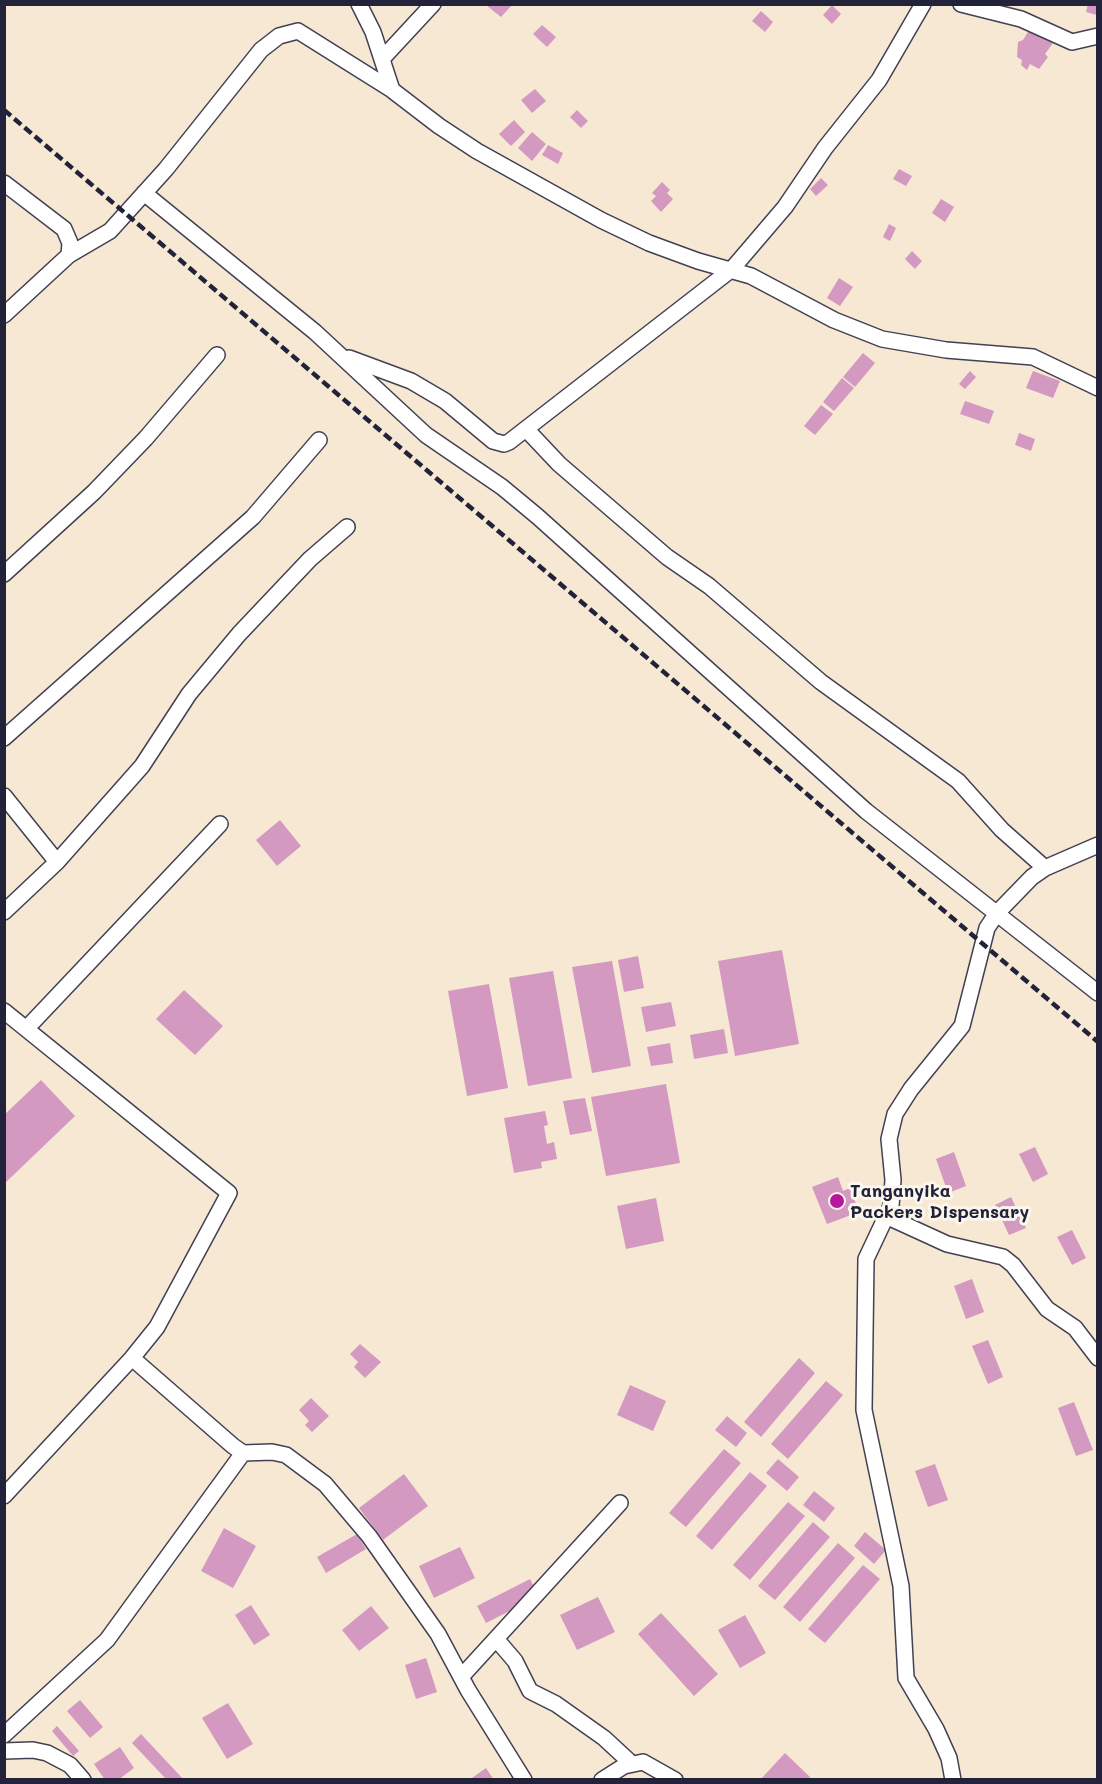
<!DOCTYPE html>
<html>
<head>
<meta charset="utf-8">
<style>
  body { margin:0 }
  #map { position:relative; width:1102px; height:1784px; overflow:hidden; background:#f6e8d2; font-family:Mali,sans-serif }
  canvas { display:block }
  .frame { position:absolute; inset:0; border:6px solid #22223b; pointer-events:none }
</style>
</head>
<body>
<div id="map">
<canvas width="1102" height="1784"></canvas>
<div class="frame"></div>
</div>
<script>
const c = document.querySelector('canvas').getContext('2d');
c.lineJoin = 'round';
function fillPath(path, color) {
  c.fillStyle = color;
  c.fill(path, 'evenodd');
}
function poly(rows) {
  const path = new Path2D();
  for (const r of rows) {
    path.moveTo(r[0], r[1]);
    for (let i = 2; i < r.length; i += 2) path.lineTo(r[i], r[i + 1]);
  }
  return path;
}
function trace(path, color, width, dash) {
  c.strokeStyle = color;
  c.lineWidth = width;
  c.lineCap = dash ? 'butt' : 'round';
  c.setLineDash(dash || []);
  c.stroke(path);
}
function write(font, color, halo, rows, align = 'center') {
  c.font = font + ' Mali,sans-serif';
  c.lineWidth = 6;
  c.setLineDash([]);
  c.textBaseline = 'middle';
  c.strokeStyle = halo;
  c.fillStyle = color;
  for (const [text, x, y, turn = 0] of rows) {
    c.save();
    c.translate(x, y);
    c.rotate((+turn || 0) * Math.PI / 180);
    c.textAlign = isNaN(turn) ? turn : align;
    if (halo) c.strokeText(text, 0, 0);
    c.fillText(text, 0, 0);
    c.restore();
  }
}
const building = poly([
  [1088,4,1098,4,1097,15,1086,12],
  [486,5,512,5,501,17],
  [832,5,841,14,832,24,823,15],
  [761,11,773,22,765,32,752,21],
  [542,25,556,37,547,47,533,34],
  [1031,27,1050,37,1053,43,1045,54,1048,57,1039,69,1030,64,1027,70,1021,65,1022,60,1017,57,1018,42,1023,40],
  [535,89,546,101,532,113,521,100],
  [577,110,588,121,581,128,570,117],
  [514,120,525,132,511,146,499,134],
  [532,132,546,144,532,161,518,148],
  [548,145,563,153,558,164,542,155],
  [899,169,912,176,906,186,893,179],
  [821,178,828,185,816,196,810,189],
  [662,182,670,190,667,193,673,199,661,212,651,201,656,196,652,193],
  [941,199,954,207,945,222,932,213],
  [889,224,896,228,890,241,883,237],
  [912,251,922,261,915,269,905,259],
  [839,278,853,287,840,306,827,298],
  [863,353,875,363,855,387,843,377],
  [970,371,976,377,965,389,959,384],
  [1033,371,1060,381,1053,398,1026,388],
  [842,378,854,388,834,411,823,402],
  [965,401,994,411,989,424,960,414],
  [821,405,833,414,815,435,804,426],
  [1019,433,1035,439,1031,451,1015,445],
  [280,820,301,846,277,866,256,840],
  [782,950,799,1044,735,1056,718,961],
  [638,956,644,988,624,992,618,960],
  [612,961,631,1066,592,1073,572,967],
  [553,971,572,1078,528,1086,509,978],
  [489,984,508,1088,467,1096,448,991],
  [184,990,223,1026,195,1055,156,1019],
  [671,1002,676,1026,646,1032,641,1007],
  [724,1029,728,1053,694,1059,690,1035],
  [670,1043,673,1063,651,1066,647,1047],
  [41,1080,75,1116,4,1184,4,1115],
  [666,1084,680,1163,606,1176,591,1097],
  [585,1098,592,1131,570,1135,563,1101],
  [545,1111,548,1125,544,1126,547,1144,554,1142,557,1159,541,1162,542,1168,514,1173,504,1118],
  [1035,1147,1048,1174,1033,1182,1019,1154],
  [954,1152,966,1186,948,1193,936,1159],
  [838,1177,843,1191,850,1188,859,1212,827,1224,812,1187],
  [1011,1197,1026,1228,1009,1235,995,1205],
  [656,1198,664,1241,626,1249,617,1206],
  [1072,1230,1086,1258,1072,1265,1057,1237],
  [972,1279,984,1312,966,1319,954,1286],
  [988,1340,1003,1377,988,1384,972,1346],
  [360,1344,381,1362,365,1378,354,1367,358,1362,350,1354],
  [799,1358,815,1373,761,1437,744,1422],
  [826,1381,843,1395,788,1459,771,1444],
  [630,1385,666,1401,653,1431,617,1415],
  [311,1398,329,1416,312,1432,305,1425,309,1421,299,1410],
  [1074,1402,1093,1450,1076,1456,1058,1408],
  [727,1416,747,1433,736,1447,715,1430],
  [724,1449,741,1463,686,1527,669,1513],
  [778,1459,799,1477,787,1491,766,1473],
  [935,1464,948,1500,928,1507,915,1471],
  [750,1472,767,1486,712,1550,696,1536],
  [404,1474,428,1506,383,1540,359,1508],
  [814,1491,835,1508,824,1522,803,1505],
  [788,1502,805,1516,750,1580,733,1565],
  [813,1522,830,1537,775,1600,758,1586],
  [224,1528,256,1546,233,1588,201,1571],
  [865,1532,886,1550,874,1564,854,1546],
  [357,1534,366,1549,326,1573,317,1557],
  [838,1543,855,1558,800,1622,783,1607],
  [460,1547,475,1578,434,1598,419,1566],
  [863,1565,880,1579,825,1643,808,1629],
  [530,1579,539,1596,486,1623,477,1606],
  [598,1597,615,1632,577,1650,560,1615],
  [251,1605,270,1635,254,1645,235,1615],
  [371,1606,389,1628,359,1651,342,1630],
  [661,1613,718,1674,694,1696,638,1634],
  [745,1615,766,1653,740,1668,718,1630],
  [426,1658,437,1692,416,1699,405,1665],
  [80,1700,103,1727,90,1738,67,1711],
  [228,1703,253,1744,227,1759,202,1718],
  [57,1726,79,1751,73,1756,52,1731],
  [141,1734,184,1780,167,1780,132,1743],
  [120,1747,134,1768,118,1780,105,1780,94,1764],
  [785,1753,810,1777,808,1780,760,1780],
  [486,1768,494,1780,469,1780]
]);
const street = poly([
  [359,4,373,32,392,90],
  [961,4,1021,19,1072,42,1098,36],
  [382,59,433,4],
  [4,183,64,229,70,243,69,255],
  [144,193,315,332,426,435,502,487,537,516,866,811,1098,993],
  [4,315,69,255,110,231,166,169,261,50,279,36,298,31,392,90,439,126,477,151,601,220,649,243,698,261,751,276,834,320,882,339,946,350,1033,357,1098,388],
  [349,358,411,381,445,401,493,441,504,444,509,442,732,269,785,207,825,148,879,80,923,4],
  [526,429,559,464,667,557,709,586,821,682,958,781,1002,830,1045,868],
  [4,574,94,492,146,438,217,355],
  [4,738,253,517,319,440],
  [4,796,57,862],
  [4,912,57,862,142,766,189,694,239,634,310,559,347,527],
  [4,1011,229,1193,157,1327,132,1358,4,1496],
  [27,1028,220,824],
  [888,1217,947,1244,1003,1257,1013,1265,1047,1309,1075,1328,1098,1358],
  [132,1358,233,1446,243,1453,272,1452,286,1455,325,1484,369,1536,438,1634,468,1690,524,1780],
  [497,1640,515,1661,530,1691,556,1704,604,1738,631,1763],
  [461,1677,620,1503],
  [4,1735,107,1640,243,1453],
  [4,1751,33,1750,47,1753,70,1765,83,1780],
  [602,1780,624,1766,643,1762,675,1780],
  [953,1780,949,1758,936,1729,906,1678,901,1586,864,1410,866,1259,891,1206,893,1180,889,1139,895,1114,911,1089,962,1026,987,928,997,913,1032,877,1045,868,1098,845]
]);
const rail = poly([
  [4,110,1098,1042]
]);
const markers = [
  [837,1201,8,"#b5179e"]
];
const poiNames = [
  ["Tanganyika",850,1191],
  ["Packers Dispensary",850,1212]
];
fillPath(building, '#d499c1');
trace(street, '#424052', 18);
trace(street, '#fff', 15);
trace(rail, '#22223b', 4.5, [9, 4.5]);
for (const [x, y, r, color] of markers) {
  const dot = new Path2D();
  dot.arc(x, y, r, 0, 2 * Math.PI);
  c.fillStyle = color;
  c.fill(dot);
  trace(dot, '#fbf7ec', 2);
}
write('bold 18px', '#22223b', '#fbf7ec', poiNames, 'left');
</script>
</body>
</html>
